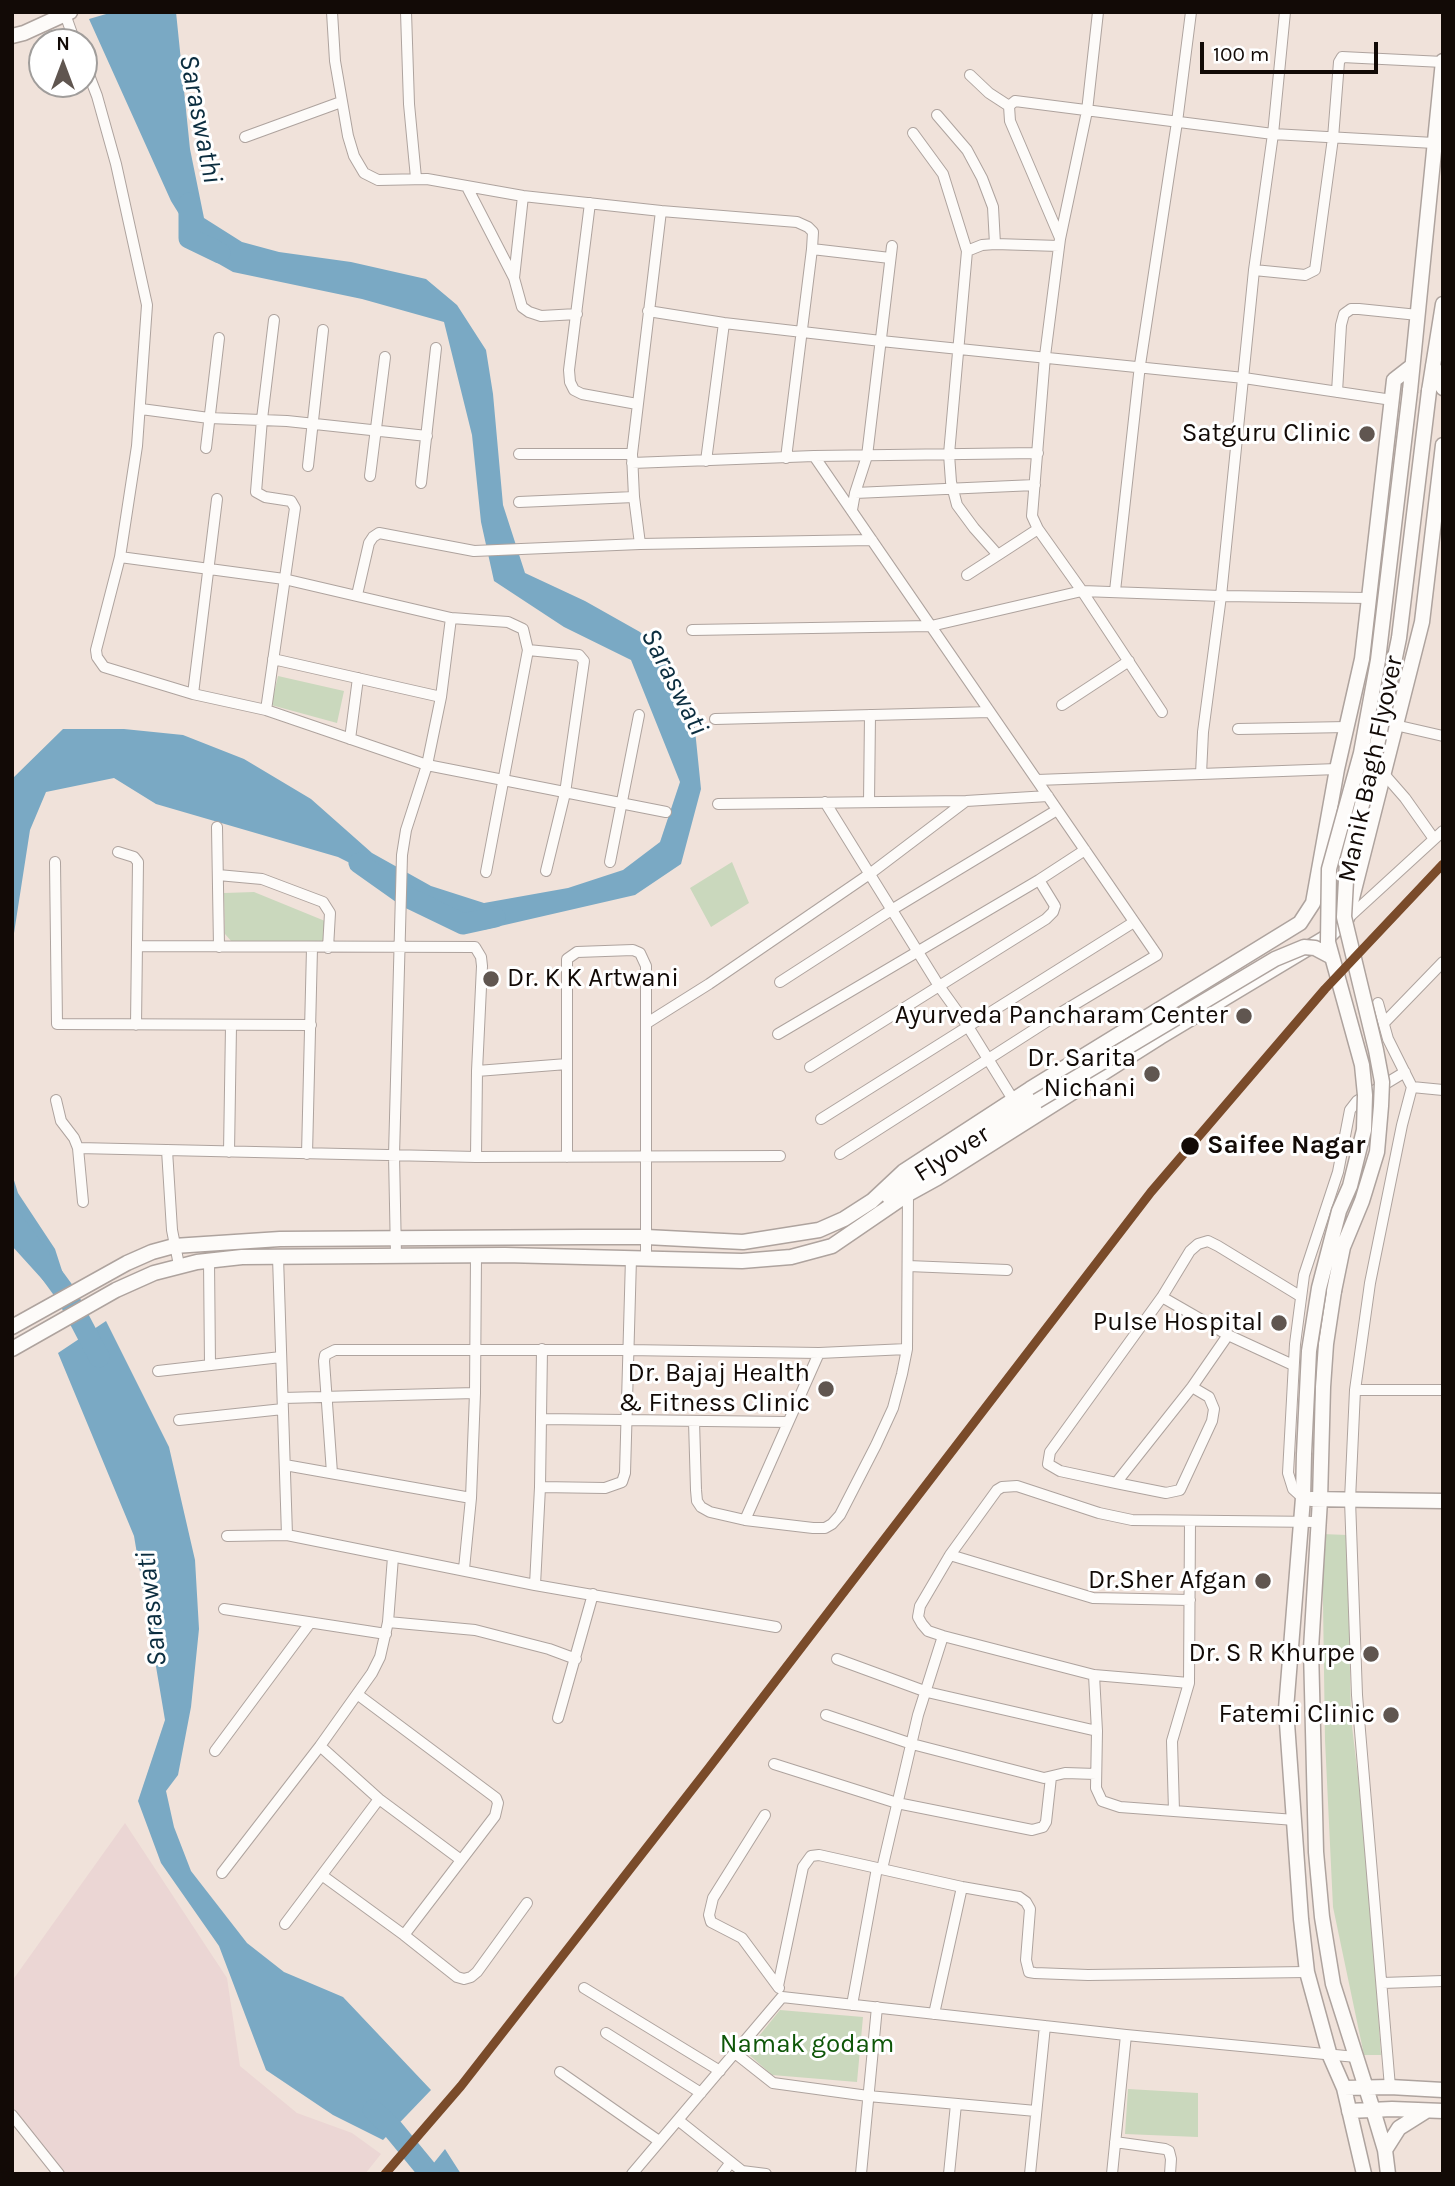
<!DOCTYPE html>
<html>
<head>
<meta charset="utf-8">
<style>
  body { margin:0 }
  #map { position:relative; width:1455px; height:2186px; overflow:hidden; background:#f0e2da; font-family:Karla,sans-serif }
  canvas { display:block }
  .frame { position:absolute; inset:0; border:14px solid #120a06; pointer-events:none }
  .north { position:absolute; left:28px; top:28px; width:70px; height:70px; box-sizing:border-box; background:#fff; border:2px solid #a09d9b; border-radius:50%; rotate:0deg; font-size:19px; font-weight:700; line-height:28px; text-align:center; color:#120a06 }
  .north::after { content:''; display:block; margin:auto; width:24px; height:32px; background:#605650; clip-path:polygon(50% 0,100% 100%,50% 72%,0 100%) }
  .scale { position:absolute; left:1200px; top:42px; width:178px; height:32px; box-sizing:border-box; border:4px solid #120a06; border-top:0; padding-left:9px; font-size:21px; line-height:24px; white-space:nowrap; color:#120a06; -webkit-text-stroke:5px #fff; paint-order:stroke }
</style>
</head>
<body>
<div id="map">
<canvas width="1455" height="2186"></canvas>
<div class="frame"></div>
<div class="north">N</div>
<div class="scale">100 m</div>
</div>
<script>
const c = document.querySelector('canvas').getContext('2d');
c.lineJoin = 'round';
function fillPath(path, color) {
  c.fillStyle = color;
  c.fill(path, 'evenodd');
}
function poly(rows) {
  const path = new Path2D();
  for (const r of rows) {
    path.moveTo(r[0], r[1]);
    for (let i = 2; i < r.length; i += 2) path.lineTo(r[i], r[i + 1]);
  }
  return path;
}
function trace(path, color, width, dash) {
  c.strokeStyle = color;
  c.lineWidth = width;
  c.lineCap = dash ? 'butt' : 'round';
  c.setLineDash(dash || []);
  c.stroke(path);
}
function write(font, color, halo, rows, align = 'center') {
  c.font = font + ' Karla,sans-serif';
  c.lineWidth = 6;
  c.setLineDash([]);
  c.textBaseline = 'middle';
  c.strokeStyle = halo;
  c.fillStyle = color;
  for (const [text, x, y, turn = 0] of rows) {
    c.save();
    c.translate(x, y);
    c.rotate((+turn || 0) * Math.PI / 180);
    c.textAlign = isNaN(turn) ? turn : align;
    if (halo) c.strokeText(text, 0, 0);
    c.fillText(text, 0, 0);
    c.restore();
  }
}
const education = poly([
  [125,1823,227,1978,240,2066,297,2113,352,2133,381,2154,365,2174,65,2174,12,2106,12,1981]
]);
const green = poly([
  [278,676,344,691,337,723,271,705],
  [732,862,749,903,711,927,690,888],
  [254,892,325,921,324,943,232,942,225,934,224,893],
  [1322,1534,1347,1535,1351,1718,1367,1852,1381,2055,1364,2055,1333,1907,1325,1740],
  [780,2010,863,2017,857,2082,772,2075,746,2052],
  [1128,2089,1198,2093,1198,2137,1125,2134]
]);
const water = poly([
  [113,12,176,12,190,149,204,218,242,242,279,252,351,262,426,279,457,305,486,350,493,394,503,505,525,573,585,601,640,632,668,659,694,720,701,789,681,864,635,895,483,930,338,857,156,804,114,778,46,792,30,830,12,946,12,779,63,729,124,729,183,735,244,759,311,799,372,853,431,886,484,903,568,888,623,870,660,842,680,782,631,660,564,627,494,581,481,522,472,435,444,322,362,299,233,272,205,256,171,201,89,19],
  [12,1174,18,1193,55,1249,66,1283,51,1289,12,1246],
  [106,1321,169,1447,195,1560,199,1629,191,1707,178,1775,166,1791,174,1827,191,1871,247,1943,284,1972,343,1997,431,2090,383,2140,333,2115,266,2070,219,1946,161,1863,138,1801,165,1720,134,1536,58,1353],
  [445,2149,461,2174,425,2174]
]);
const river = poly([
  [189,203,189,238,220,253],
  [359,863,407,897,463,924,495,917],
  [12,1220,66,1294,99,1357],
  [373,2110,393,2129,430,2174]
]);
const street = poly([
  [332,12,335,61,348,136,354,156,364,173,378,180,427,179,523,196,661,211,797,222,808,227,813,232,812,249,786,458],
  [406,12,409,104,416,178],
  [1098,12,1087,111,1060,239,1045,356,1032,516,1038,529,1082,591,1162,712],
  [65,14,75,42],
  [84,62,97,96,116,164,147,305,137,446,120,557,96,650,97,657,104,667,193,694,266,710,427,765,666,812],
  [970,75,989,93,1009,106],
  [937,115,967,150,982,178,993,207,995,244],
  [913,133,943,174,967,251],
  [245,137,341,102],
  [467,187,514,278,522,307,529,312,541,316,577,314],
  [590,203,569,370,570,382,574,390,582,394,637,404],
  [1060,238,1010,121,1009,106,1015,101,1273,134,1434,143],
  [812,249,890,258],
  [1254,270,1305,275,1315,270,1333,138,1339,62,1342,57,1443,62],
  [514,278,523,196],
  [648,311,724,323,881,341,1244,378,1392,400],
  [1337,392,1341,325,1344,314,1351,309,1359,309,1418,315],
  [141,409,209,418,287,421,427,436],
  [206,448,219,338],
  [519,454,632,454],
  [814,456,1157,955,1057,1015,840,1154],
  [706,461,724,323],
  [632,463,814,456,1038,453],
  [308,466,323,330],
  [370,476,385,357],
  [421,483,436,348],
  [855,493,1035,485],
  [519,502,634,497],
  [852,510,855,493,867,456,892,246],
  [1038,529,998,555,974,528,957,505,951,482,949,454,967,251,982,245,995,244,1059,246],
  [640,544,634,497,632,454,661,211],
  [120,557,284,579,451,618,508,622,523,629,528,650,486,872],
  [967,575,998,555],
  [1115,591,1140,365,1177,122,1191,12],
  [357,595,369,543,373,537,379,533,474,551,640,544,872,540],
  [692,630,931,626,1082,591,1221,596,1369,598],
  [528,650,579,655,584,661,565,793,546,871],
  [273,659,441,697],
  [193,694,217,499],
  [1062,705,1129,661],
  [266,710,295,508,291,501,265,497,256,492,262,419,274,320],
  [715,719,990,712],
  [1395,725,1443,736],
  [1238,729,1347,727],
  [350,739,358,678],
  [1201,774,1203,732,1221,596,1254,270,1273,134,1285,12],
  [1384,774,1405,798,1434,839],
  [1037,780,1337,769],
  [825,802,939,986,967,1025,1014,1101],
  [869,802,870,715],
  [718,804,966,801,1048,796],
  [217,827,219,947],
  [118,852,134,857,138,862,136,1025],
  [55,862,57,1024,311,1025],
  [610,862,639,715],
  [218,875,262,879,323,902,330,913,328,948],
  [1348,918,1443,831],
  [137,946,475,947,481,957,482,966,477,1071,476,1157],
  [780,982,893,909,1057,810],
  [1378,1003,1388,1039,1412,1087,1443,1090],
  [647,1023,709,984,871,873,966,801],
  [1384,1023,1443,962],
  [778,1034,1039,880,1085,850],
  [810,1067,1046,919,1053,912,1055,906,1039,880],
  [477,1071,567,1064],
  [56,1100,61,1121,74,1138,78,1148,83,1202],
  [821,1119,1134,922],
  [78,1148,476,1157,780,1156],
  [167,1150,172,1230,179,1265],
  [229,1152,231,1026],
  [307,1154,312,948],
  [567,1157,567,959,577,952,633,950,640,953,646,966,646,1258],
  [396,1255,394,1155,402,855,406,830,427,765,441,697,451,618],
  [278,1257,287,1535],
  [209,1261,210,1365],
  [908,1266,1007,1270],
  [1162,1297,1228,1335,1293,1365],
  [158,1371,281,1357],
  [1192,1387,1209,1397,1214,1409,1212,1421,1180,1490,1166,1493,1116,1483,1060,1471,1048,1464,1050,1452,1162,1297,1190,1251,1198,1244,1208,1241,1218,1246,1300,1296],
  [1355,1390,1443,1390],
  [283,1398,475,1393],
  [542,1419,788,1422],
  [179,1420,283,1409],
  [694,1421,696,1490,697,1501,701,1507,710,1512,745,1520,813,1528,825,1528,832,1524,840,1515,876,1445,893,1408,902,1374,907,1349,908,1194],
  [285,1465,471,1498],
  [332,1473,324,1361,325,1355,335,1350,627,1350,819,1353,907,1349],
  [1116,1483,1192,1387,1228,1335],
  [540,1487,605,1488,622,1482,625,1473,631,1258],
  [1303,1498,1293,1489,1288,1473,1295,1344,1304,1275,1338,1172,1350,1110,1357,1101,1405,1072],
  [745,1520,819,1353],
  [227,1536,287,1535,535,1585,776,1627],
  [950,1555,1093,1598,1190,1600],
  [464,1569,471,1498,475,1393,476,1255],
  [535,1585,540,1487,542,1349],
  [224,1609,386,1634],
  [388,1622,475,1630,549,1649,576,1659],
  [837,1659,927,1692,1097,1731],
  [1094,1675,1097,1731,1096,1788,1102,1801,1120,1807,1295,1820],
  [1189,1683,1094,1675,943,1636,928,1631,922,1624,918,1617,920,1606,950,1555,997,1490,1002,1487,1017,1486,1099,1513,1132,1520,1319,1522],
  [357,1694,496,1798,498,1803,495,1816,404,1935],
  [826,1715,912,1744,1044,1778,1065,1773,1096,1774],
  [558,1718,593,1594],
  [320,1746,379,1799,461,1860],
  [215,1751,310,1623],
  [774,1764,897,1803,1032,1830,1043,1827,1046,1822,1051,1777],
  [1174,1811,1172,1741,1189,1683,1190,1521],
  [765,1815,713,1898,709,1915,711,1922,742,1938,779,1988],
  [882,1869,918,1715,943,1636],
  [222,1873,320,1746,372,1673,380,1657,388,1622,393,1557],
  [323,1876,404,1935,457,1977,464,1979,471,1977,477,1972,527,1903],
  [285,1924,379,1799],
  [1382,1983,1443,1981],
  [778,1986,803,1867,811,1856,819,1855,962,1887,1019,1897,1026,1902,1030,1909,1026,1960,1029,1972,1035,1973,1088,1975,1307,1972],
  [584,1988,720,2071],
  [782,1997,1126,2035,1356,2057],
  [852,2005,877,1868],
  [934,2014,962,1887],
  [606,2033,701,2093],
  [735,2053,773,2083,868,2096,1036,2111],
  [560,2072,659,2141],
  [1390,2087,1357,1695,1350,1500,1355,1390,1370,1283,1402,1125,1412,1087],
  [12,2115,59,2174],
  [678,2120,742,2171,766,2174],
  [1115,2142,1165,2149,1169,2151,1171,2159,1170,2174],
  [632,2174,782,1997],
  [722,2174,731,2162],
  [861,2174,877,2007],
  [949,2174,956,2104],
  [1030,2174,1045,2026],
  [1112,2174,1126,2035]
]);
const secondary = poly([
  [12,36,24,33,70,12],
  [1433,365,1443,388],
  [1410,391,1443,61],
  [1429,391,1443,304],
  [889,1197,900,1186,1037,1101],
  [1334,1291,1326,1344,1323,1387,1320,1500,1311,1649,1316,1852,1322,1917,1333,1984,1373,2110,1385,2150,1388,2174],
  [12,1327,127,1263,152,1252,174,1246,280,1239,583,1237,646,1237,743,1242,819,1230,844,1219,872,1201,904,1171,1030,1089,1300,923,1313,903,1337,769,1362,659,1394,380,1412,366],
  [12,1349,116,1290,154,1273,197,1262,242,1257,505,1255,742,1261,791,1257,832,1246,908,1194,937,1178,1160,1037,1330,935,1347,918,1422,622,1443,445],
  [1304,1454,1303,1498,1286,1709,1301,1919,1307,1972,1330,2056,1344,2088,1364,2174],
  [1311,1499,1443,1501],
  [1344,2088,1390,2087,1443,2090],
  [1349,2111,1392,2109,1443,2111],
  [1385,2150,1399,2128,1426,2111]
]);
const secondaryBridge = poly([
  [1037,1101,1275,959,1304,947,1315,948,1332,957],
  [1334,1291,1343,1247,1362,1201,1377,1152,1381,1106,1382,1082,1376,1050,1344,917,1347,862,1375,755,1399,638,1429,391],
  [1304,1454,1309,1351,1319,1288,1339,1211,1350,1186,1364,1130,1365,1095,1362,1065,1328,942,1329,869,1361,753,1378,660,1410,391]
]);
const rail1 = poly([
  [385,2174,461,2086,708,1769,1151,1192,1325,989,1443,864]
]);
const markers = [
  [1367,434,9,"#605650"],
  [491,979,9,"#605650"],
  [1244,1016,9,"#605650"],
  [1152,1074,9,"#605650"],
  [1190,1146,10,"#120a06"],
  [1279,1323,9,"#605650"],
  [826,1389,9,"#605650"],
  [1263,1581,9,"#605650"],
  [1371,1654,9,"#605650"],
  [1391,1715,9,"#605650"]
];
const poiNames = [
  ["Satguru Clinic",1351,434],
  ["Dr. K K Artwani",507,979,"left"],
  ["Ayurveda Pancharam Center",1228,1016],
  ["Dr. Sarita",1136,1059],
  ["Nichani",1136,1089],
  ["Pulse Hospital",1263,1323],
  ["Dr. Bajaj Health",810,1374],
  ["& Fitness Clinic",810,1404],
  ["Dr.Sher Afgan",1247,1581],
  ["Dr. S R Khurpe",1355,1654],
  ["Fatemi Clinic",1375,1715]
];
const streetNames = [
  ["Manik Bagh Flyover",1371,769,-78],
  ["Flyover",952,1154,-32]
];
const stopNames = [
  ["Saifee Nagar",1207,1146]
];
const parkNames = [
  ["Namak godam",807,2045]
];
const waterNames = [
  ["Saraswathi",200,119,79],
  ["Saraswati",674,682,63],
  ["Saraswati",152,1609,-96]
];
fillPath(education, '#ebd6d4');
fillPath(green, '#cad8bd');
fillPath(water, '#7aa9c4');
trace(river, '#7aa9c4', 21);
trace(street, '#aea39e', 12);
trace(secondary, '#aea39e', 17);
trace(street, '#fdfbf9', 10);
trace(secondary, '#fdfbf9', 14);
trace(secondaryBridge, '#aea39e', 17, []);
trace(secondaryBridge, '#fdfbf9', 14);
trace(rail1, '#7a4b2a', 9);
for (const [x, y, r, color] of markers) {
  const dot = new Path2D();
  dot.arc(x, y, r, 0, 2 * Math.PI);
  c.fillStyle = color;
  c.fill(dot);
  trace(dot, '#fff', 2.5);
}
write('26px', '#120a06', '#fff', poiNames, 'right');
write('26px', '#120a06', '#fff', streetNames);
write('bold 26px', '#120a06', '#fff', stopNames, 'left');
write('26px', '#0e5608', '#fff', parkNames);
write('italic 28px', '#0b2d3f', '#fff', waterNames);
</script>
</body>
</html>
